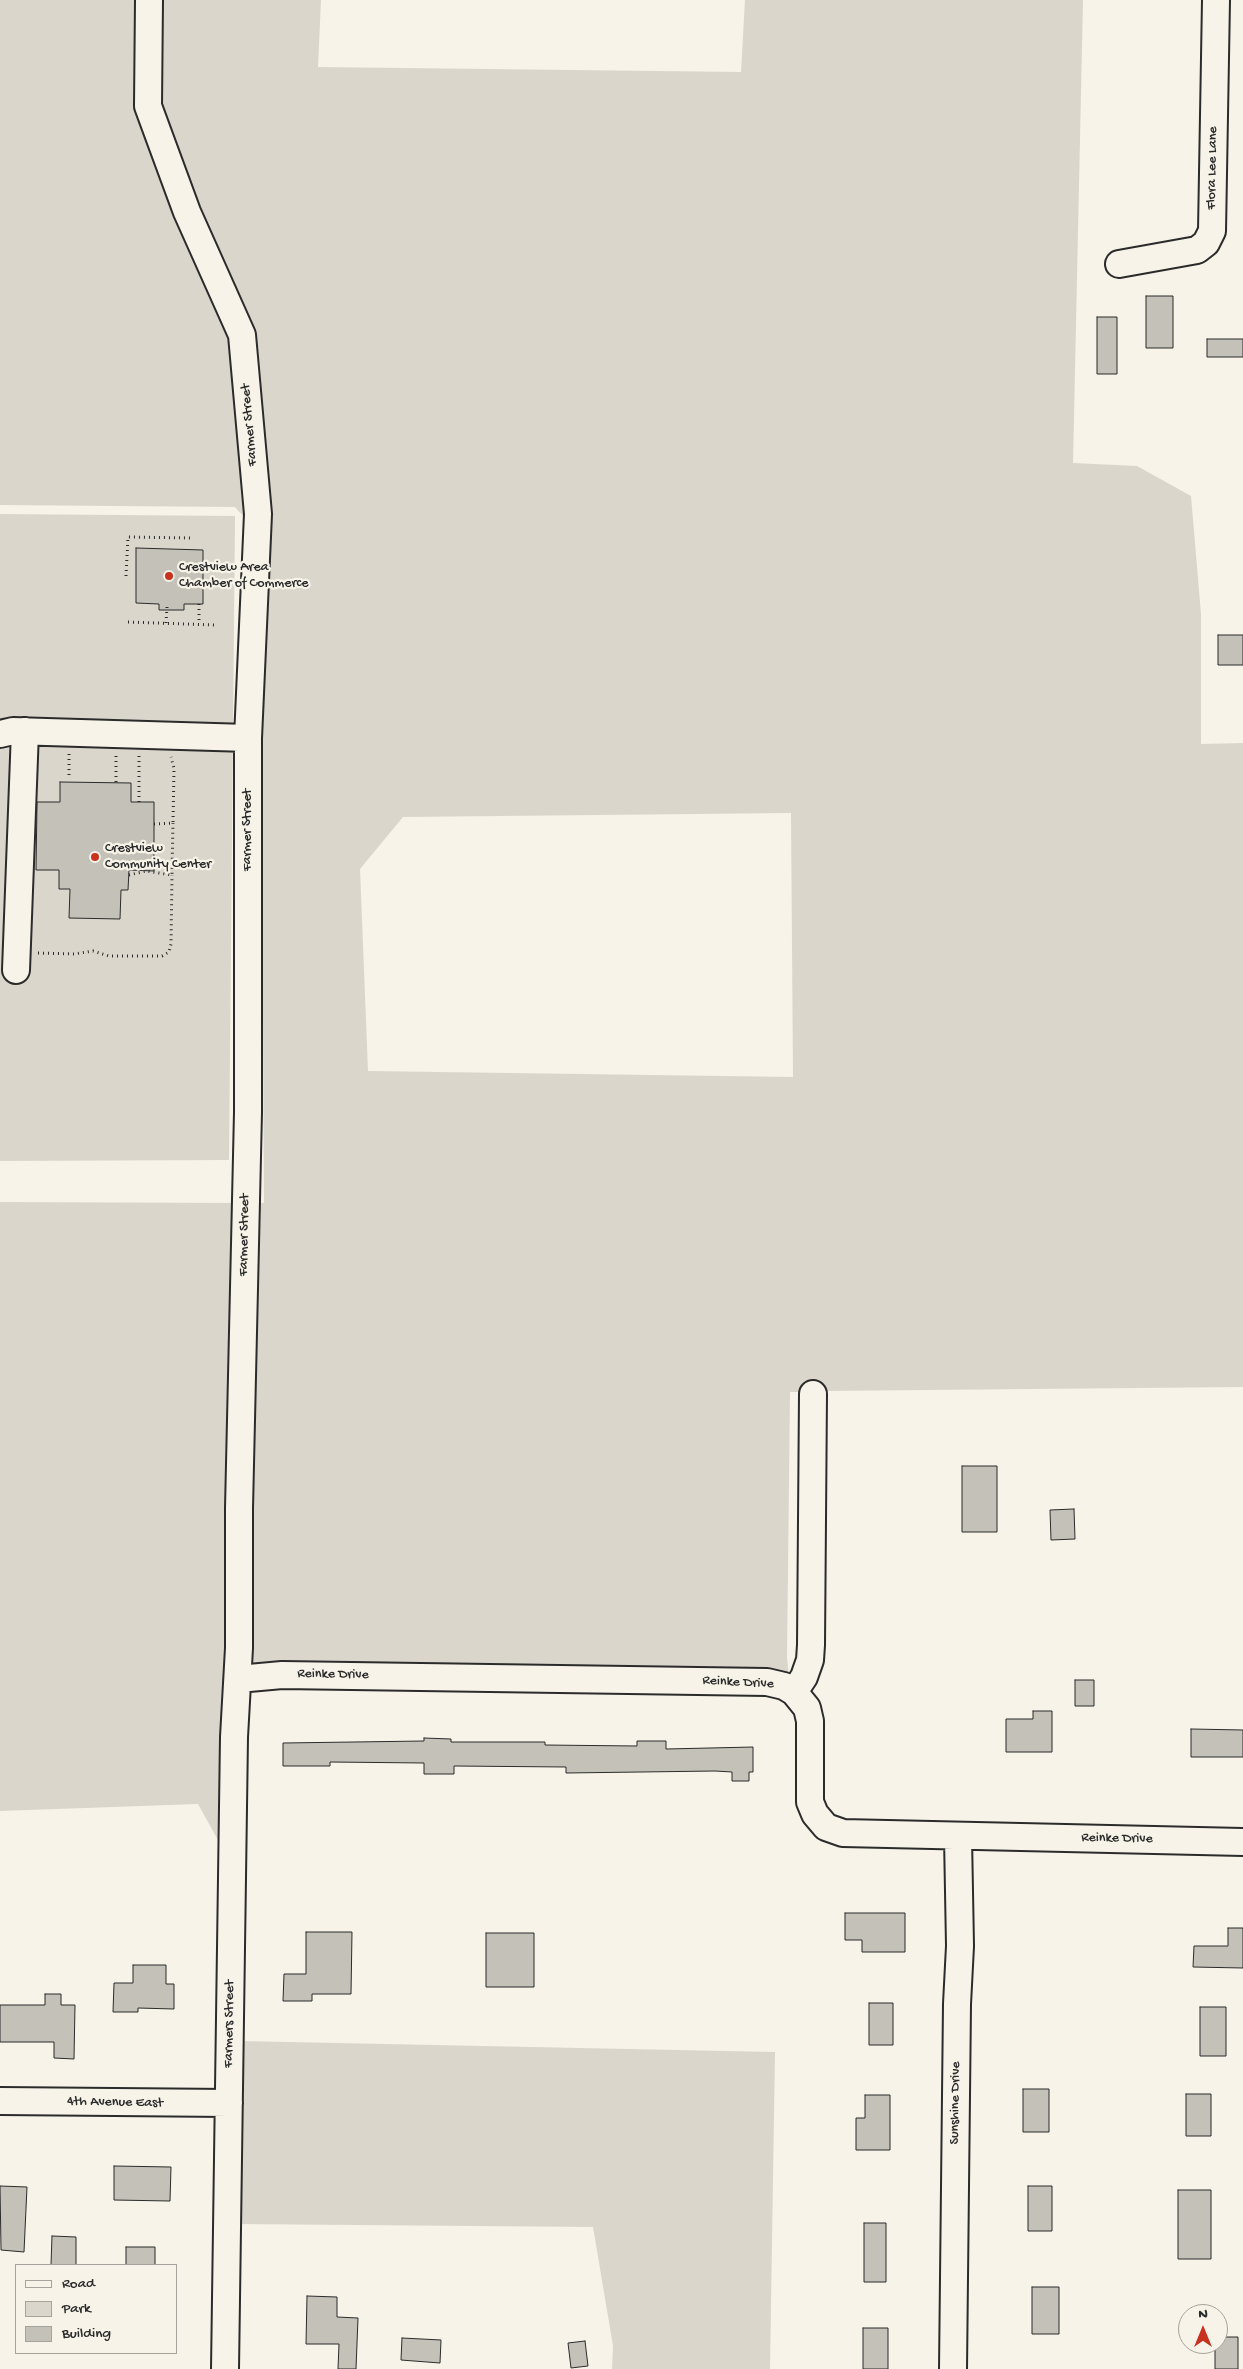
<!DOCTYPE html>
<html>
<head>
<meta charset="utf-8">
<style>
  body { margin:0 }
  #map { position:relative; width:1243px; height:2369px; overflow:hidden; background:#f7f3e8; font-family:"Gochi Hand",sans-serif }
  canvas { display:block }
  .legend { position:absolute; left:15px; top:2264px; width:162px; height:90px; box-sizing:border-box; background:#f7f3e8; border:1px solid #a5a39c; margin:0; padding:6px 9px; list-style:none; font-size:15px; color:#2b2b2b }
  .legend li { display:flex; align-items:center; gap:10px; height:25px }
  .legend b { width:25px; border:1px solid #a5a39c }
  .north { position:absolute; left:1178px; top:2304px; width:50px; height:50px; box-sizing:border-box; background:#f7f3e8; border:1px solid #a5a39c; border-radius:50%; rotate:0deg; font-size:14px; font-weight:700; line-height:20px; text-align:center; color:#2b2b2b }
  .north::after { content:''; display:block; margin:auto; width:18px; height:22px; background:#c8321e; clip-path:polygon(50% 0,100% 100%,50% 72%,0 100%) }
</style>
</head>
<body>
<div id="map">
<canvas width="1243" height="2369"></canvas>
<ul class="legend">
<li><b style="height:6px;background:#f7f3e8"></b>Road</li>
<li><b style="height:14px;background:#dad6cc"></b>Park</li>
<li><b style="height:14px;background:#c4c1b9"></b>Building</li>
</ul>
<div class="north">N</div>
</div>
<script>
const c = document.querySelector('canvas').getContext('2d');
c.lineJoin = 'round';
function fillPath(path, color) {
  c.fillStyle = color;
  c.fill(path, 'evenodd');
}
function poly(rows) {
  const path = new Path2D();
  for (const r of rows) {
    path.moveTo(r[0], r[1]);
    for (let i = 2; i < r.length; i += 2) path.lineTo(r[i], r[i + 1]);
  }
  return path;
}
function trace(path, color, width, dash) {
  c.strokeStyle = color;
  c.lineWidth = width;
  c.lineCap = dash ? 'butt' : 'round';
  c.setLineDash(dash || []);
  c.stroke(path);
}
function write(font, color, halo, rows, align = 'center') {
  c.font = font + ' "Gochi Hand",sans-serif';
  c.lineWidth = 4.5;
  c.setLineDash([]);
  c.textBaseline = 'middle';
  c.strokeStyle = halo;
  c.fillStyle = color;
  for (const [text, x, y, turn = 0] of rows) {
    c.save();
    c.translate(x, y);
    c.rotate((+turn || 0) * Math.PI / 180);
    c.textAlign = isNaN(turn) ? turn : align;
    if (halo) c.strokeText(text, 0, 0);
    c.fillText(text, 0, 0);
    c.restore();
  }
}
const green = poly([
  [0,0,140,0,139,105,233,338,248,524,243,524,243,516,235,507,0,505],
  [158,0,321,0,318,67,741,72,745,0,1083,0,1073,463,1137,466,1191,496,1201,614,1201,744,1243,743,1243,1387,822,1391,822,1384,804,1384,804,1392,790,1392,787,1657,789,1677,248,1667,255,1203,264,1203,261,638,250,330,195,208,158,104],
  [791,813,793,1077,368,1071,360,869,403,817],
  [0,514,235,516,229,1160,0,1161],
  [0,1202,237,1203,223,1842,219,1842,198,1804,0,1811],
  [239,2041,775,2052,770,2369,612,2369,613,2346,593,2227,237,2224]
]);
const building = poly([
  [1146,296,1173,296,1173,348,1146,348,1146,296],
  [1097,317,1117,317,1117,374,1097,374,1097,317],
  [1207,339,1243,339,1243,357,1207,357,1207,339],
  [136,548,203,550,203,604,184,604,184,610,159,610,159,604,136,603,136,548],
  [1218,635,1243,635,1243,665,1218,665,1218,635],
  [60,782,131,783,131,802,154,802,154,871,129,870,128,890,121,890,120,919,69,918,70,889,59,889,59,870,36,870,37,802,60,802,60,782],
  [962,1466,997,1466,997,1532,962,1532,962,1466],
  [1074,1509,1075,1539,1051,1540,1050,1510,1074,1509],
  [1075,1680,1094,1680,1094,1706,1075,1706,1075,1680],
  [1033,1711,1052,1711,1052,1752,1006,1752,1006,1719,1033,1719,1033,1711],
  [1191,1729,1243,1730,1243,1757,1191,1757,1191,1729],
  [424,1738,451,1739,451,1742,545,1742,545,1745,637,1746,637,1741,666,1741,666,1749,753,1747,753,1772,749,1772,749,1781,732,1781,732,1772,715,1771,566,1773,566,1767,454,1766,454,1774,424,1774,424,1763,330,1762,330,1766,283,1766,283,1743,424,1741,424,1738],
  [845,1913,905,1913,905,1952,862,1952,862,1940,845,1940,845,1913],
  [1228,1928,1243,1928,1243,1968,1193,1967,1194,1946,1228,1946,1228,1928],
  [306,1932,352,1932,351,1994,312,1994,312,2001,283,2001,284,1974,306,1974,306,1932],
  [486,1933,534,1933,534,1987,486,1987,486,1933],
  [133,1965,166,1965,166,1984,174,1984,174,2009,138,2008,138,2012,113,2012,114,1983,133,1983,133,1965],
  [45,1994,61,1994,61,2005,75,2005,74,2059,54,2058,54,2042,0,2042,0,2005,45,2005,45,1994],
  [869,2003,893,2003,893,2045,869,2045,869,2003],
  [1200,2007,1226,2007,1226,2056,1200,2056,1200,2007],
  [1023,2089,1049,2089,1049,2132,1023,2132,1023,2089],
  [1186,2094,1211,2094,1211,2136,1186,2136,1186,2094],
  [865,2095,890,2095,890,2150,856,2150,856,2118,865,2118,865,2095],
  [114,2166,171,2167,170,2201,114,2200,114,2166],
  [0,2186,27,2187,24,2252,1,2250,0,2186],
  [1028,2186,1052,2186,1052,2231,1028,2231,1028,2186],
  [1178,2190,1211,2190,1211,2259,1178,2259,1178,2190],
  [864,2223,886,2223,886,2282,864,2282,864,2223],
  [52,2236,76,2237,76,2265,51,2265,52,2236],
  [126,2247,155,2247,155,2265,126,2265,126,2247],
  [1032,2287,1059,2287,1059,2334,1032,2334,1032,2287],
  [307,2296,337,2297,337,2317,358,2318,356,2369,338,2369,339,2344,306,2344,307,2296],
  [863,2328,888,2328,888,2369,863,2369,863,2328],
  [1218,2337,1238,2337,1238,2369,1215,2369,1215,2344,1218,2344,1218,2337],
  [402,2338,441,2340,440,2363,401,2360,402,2338],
  [585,2341,588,2366,571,2368,568,2343,585,2341]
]);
const path = poly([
  [126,576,128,537,192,538],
  [199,604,199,624],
  [128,622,214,625],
  [166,623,167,607],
  [69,754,69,778],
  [116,756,116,783],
  [139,802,139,756],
  [154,824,173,823,174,768,171,757],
  [129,875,146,871,172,875,173,823],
  [38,953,74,954,93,951,109,956,162,956,169,952,171,944,172,875]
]);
const minor = poly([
  [149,0,148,106,187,212,242,335,258,514,248,738,248,1112,239,1508,239,1648,234,1737,225,2369],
  [1119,264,1197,250,1206,243,1212,231,1216,0],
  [0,734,13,731,248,738],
  [16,970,25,731],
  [238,1679,282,1675,767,1682,784,1686,794,1692,807,1708,810,1721,810,1802,815,1814,826,1827,843,1833,1243,1842],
  [794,1692,804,1677,810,1660,811,1645,813,1394],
  [0,2101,229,2103],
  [953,2369,957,2004,960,1946,958,1837]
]);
const markers = [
  [169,576,5,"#c8321e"],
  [95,857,5,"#c8321e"]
];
const streetNames = [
  ["Flora Lee Lane",1213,168,-89],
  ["Farmer Street",250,425,-95],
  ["Farmer Street",248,830,-90],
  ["Farmer Street",245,1235,-89],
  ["Reinke Drive",333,1675,1],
  ["Reinke Drive",738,1683,3],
  ["Reinke Drive",1117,1839,1],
  ["Farmers Street",230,2024,-89],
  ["4th Avenue East",115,2103,1],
  ["Sunshine Drive",956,2103,-89]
];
const poiNames = [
  ["Crestview Area",179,568],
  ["Chamber of Commerce",179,584],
  ["Crestview",105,849],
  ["Community Center",105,865]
];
fillPath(green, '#dad6cc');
fillPath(building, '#c4c1b9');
trace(building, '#2b2b2b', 1);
trace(minor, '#2b2b2b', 30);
trace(path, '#2b2b2b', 3, [1, 4]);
trace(minor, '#f7f3e8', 26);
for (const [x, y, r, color] of markers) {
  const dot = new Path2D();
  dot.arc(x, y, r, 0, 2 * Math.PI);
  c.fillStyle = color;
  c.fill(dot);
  trace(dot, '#f7f3e8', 2);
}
write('14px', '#2b2b2b', '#f7f3e8', streetNames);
write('14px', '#2b2b2b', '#f7f3e8', poiNames, 'left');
</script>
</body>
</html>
